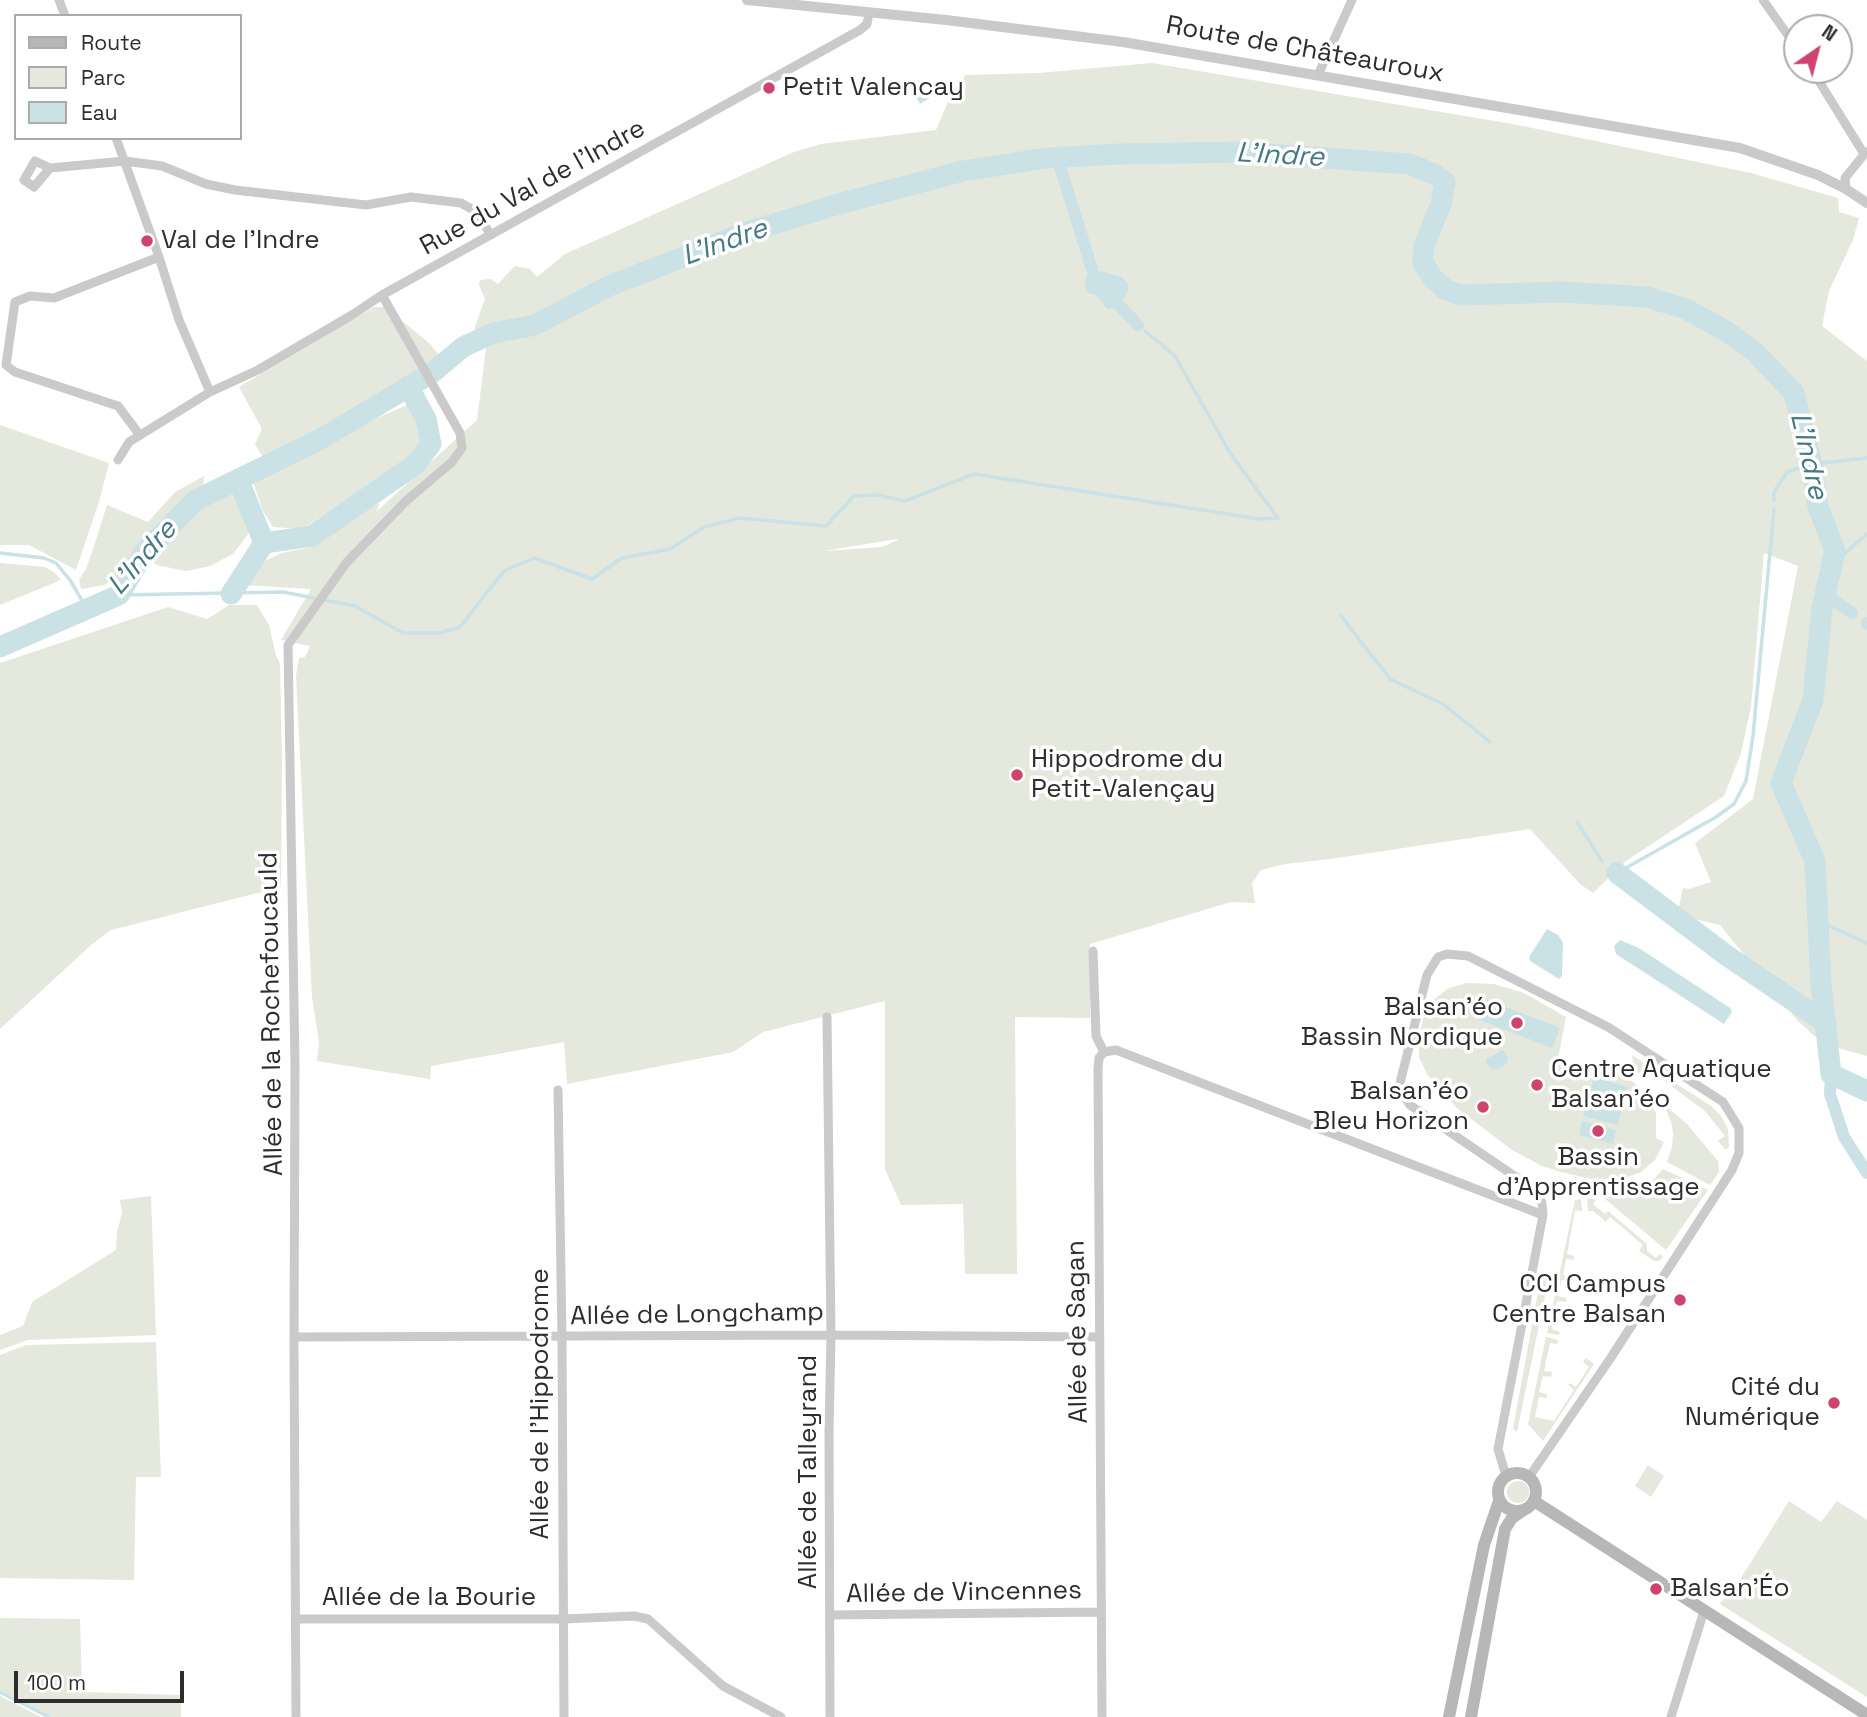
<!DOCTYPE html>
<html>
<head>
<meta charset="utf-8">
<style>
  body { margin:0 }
  #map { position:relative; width:1867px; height:1717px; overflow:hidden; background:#fff; font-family:"Space Grotesk",sans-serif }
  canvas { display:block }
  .legend { position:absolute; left:14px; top:14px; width:228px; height:126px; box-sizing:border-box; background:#fff; border:2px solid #ababab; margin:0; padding:9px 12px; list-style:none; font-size:21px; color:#2d2d2d }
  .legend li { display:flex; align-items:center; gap:14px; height:35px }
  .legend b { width:35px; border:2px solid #ababab }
  .north { position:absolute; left:1783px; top:14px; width:70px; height:70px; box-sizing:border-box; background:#fff; border:2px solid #ababab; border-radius:50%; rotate:35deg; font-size:19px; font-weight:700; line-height:28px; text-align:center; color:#2d2d2d }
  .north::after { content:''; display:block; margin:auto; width:24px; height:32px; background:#ce446d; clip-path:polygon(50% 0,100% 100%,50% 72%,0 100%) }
  .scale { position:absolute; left:14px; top:1671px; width:170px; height:32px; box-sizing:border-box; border:4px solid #2d2d2d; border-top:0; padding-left:9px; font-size:21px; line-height:24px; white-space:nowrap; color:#2d2d2d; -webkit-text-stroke:5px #fff; paint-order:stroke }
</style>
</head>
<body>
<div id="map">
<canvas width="1867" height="1717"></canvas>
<ul class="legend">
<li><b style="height:9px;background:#b7b7b7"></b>Route</li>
<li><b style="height:19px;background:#e5e8dc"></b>Parc</li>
<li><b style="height:19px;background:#cae1e6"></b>Eau</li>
</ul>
<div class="north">N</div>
<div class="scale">100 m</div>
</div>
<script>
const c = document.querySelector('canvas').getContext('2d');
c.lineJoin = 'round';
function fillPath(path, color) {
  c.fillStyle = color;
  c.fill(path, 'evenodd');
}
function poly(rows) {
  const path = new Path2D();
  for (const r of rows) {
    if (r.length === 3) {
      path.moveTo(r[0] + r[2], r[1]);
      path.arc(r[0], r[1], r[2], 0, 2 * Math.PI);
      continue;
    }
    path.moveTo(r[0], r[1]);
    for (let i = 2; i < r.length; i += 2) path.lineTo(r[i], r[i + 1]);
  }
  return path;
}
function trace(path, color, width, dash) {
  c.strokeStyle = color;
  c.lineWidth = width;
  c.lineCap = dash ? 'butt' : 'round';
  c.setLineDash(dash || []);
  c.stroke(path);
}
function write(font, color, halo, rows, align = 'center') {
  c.font = font + ' "Space Grotesk",sans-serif';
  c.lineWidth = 7;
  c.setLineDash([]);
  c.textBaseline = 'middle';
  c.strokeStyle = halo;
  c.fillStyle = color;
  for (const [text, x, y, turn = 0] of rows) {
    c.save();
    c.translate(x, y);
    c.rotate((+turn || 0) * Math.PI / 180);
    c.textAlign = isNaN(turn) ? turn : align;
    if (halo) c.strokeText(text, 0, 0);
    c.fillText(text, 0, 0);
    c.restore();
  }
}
const green = poly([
  [1152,63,1518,125,1751,173,1838,198,1839,212,1859,218,1853,240,1829,291,1822,326,1867,361,1867,1056,1823,1044,1797,1020,1720,925,1677,915,1683,888,1689,889,1711,882,1695,843,1753,799,1798,566,1764,553,1751,707,1741,753,1724,796,1626,861,1593,893,1580,884,1530,829,1330,859,1285,864,1261,870,1252,883,1255,903,1231,902,1090,944,1090,1018,1015,1017,1017,1274,965,1274,963,1204,901,1205,885,1169,885,1001,763,1032,733,1052,567,1084,564,1042,431,1066,430,1079,317,1061,319,1042,312,997,296,676,299,658,305,657,310,646,281,640,311,589,246,585,262,562,282,553,311,547,360,511,380,503,376,512,477,420,488,333,481,335,474,329,485,299,479,285,480,280,490,279,498,284,515,266,530,269,537,277,565,254,794,152,821,144,936,130,954,88,966,75,1038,73],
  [898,540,882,547,823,551,897,539],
  [374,307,385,307,429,343,438,354,439,365,378,401,270,457,262,456,255,444,262,429,239,387],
  [412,403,423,443,415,456,302,529,273,527,263,511,253,482,370,421],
  [0,425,109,463,99,502,76,570,29,545,0,545],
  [204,476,203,487,161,524,119,577,104,585,81,589,79,580,86,569,94,546,107,505,148,522,175,492],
  [235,489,248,513,248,534,233,554,210,566,186,571,156,565,150,558,169,530,205,504],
  [0,563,45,567,54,572,61,580,0,605],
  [229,605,257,605,269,625,276,655,280,664,282,762,281,887,111,930,91,945,0,1029,0,663,168,607,207,619],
  [1466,983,1494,984,1524,993,1566,1017,1557,1064,1603,1070,1626,1077,1642,1089,1656,1113,1656,1138,1664,1142,1655,1160,1641,1172,1617,1181,1604,1182,1561,1172,1542,1166,1512,1150,1458,1109,1427,1074,1419,1057,1419,1041,1423,1019,1431,1002,1447,989],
  [1632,1055,1711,1106,1721,1116,1728,1129,1729,1146,1727,1149,1725,1149,1718,1141,1725,1136,1705,1111,1647,1068,1639,1073,1634,1070],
  [1668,1108,1687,1124,1718,1161,1719,1172,1710,1185,1667,1162,1672,1147,1673,1134,1672,1125,1666,1109],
  [1663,1169,1708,1190,1666,1250,1604,1198,1641,1188,1654,1179],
  [151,1196,156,1335,28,1340,0,1350,0,1335,23,1326,32,1302,116,1250,117,1232,122,1213,120,1200],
  [1587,1198,1596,1200,1593,1204,1605,1214,1608,1211,1647,1244,1647,1251,1656,1258,1660,1254,1663,1257,1660,1261,1654,1261,1639,1251,1643,1245,1610,1217,1606,1222,1593,1211,1588,1211],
  [1581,1199,1582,1211,1575,1210,1567,1254,1574,1256,1574,1260,1566,1259,1563,1275,1570,1277,1569,1281,1562,1280,1558,1296,1566,1298,1566,1302,1557,1301,1552,1329,1560,1332,1559,1335,1547,1333,1575,1200],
  [1542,1270,1550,1272,1517,1432,1513,1429],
  [1546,1337,1558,1340,1557,1344,1550,1343,1544,1371,1552,1372,1551,1377,1543,1376,1539,1392,1547,1394,1547,1398,1539,1397,1535,1417,1554,1421,1574,1390,1568,1385,1570,1383,1576,1387,1589,1367,1583,1362,1586,1358,1594,1364,1543,1441,1528,1424],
  [156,1342,161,1477,136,1477,134,1580,0,1578,0,1355,26,1345],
  [1648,1465,1664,1476,1651,1497,1635,1486],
  [1518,1492,11],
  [1789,1501,1821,1522,1837,1501,1867,1520,1867,1697,1720,1604,1741,1578],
  [0,1618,80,1619,82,1692,181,1695,181,1717,52,1717,0,1690],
  [0,1696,41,1717,0,1717]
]);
const water = poly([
  [919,80,930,98,920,104,909,86],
  [1092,269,1122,277,1128,284,1129,289,1125,297,1114,308,1107,309,1097,295,1088,293,1085,287,1086,277],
  [1547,929,1558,935,1563,942,1562,976,1559,979,1530,961,1529,957],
  [1620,940,1639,948,1730,1008,1732,1012,1724,1024,1616,954,1614,946],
  [1480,997,1560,1028,1552,1048,1473,1017],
  [1503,1050,1508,1058,1506,1064,1498,1069,1492,1069,1487,1064,1486,1059],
  [1594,1077,1627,1087,1618,1125,1583,1116],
  [1582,1121,1616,1130,1613,1144,1579,1135]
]);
const stream = poly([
  [1145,331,1175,356,1230,453,1278,518],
  [1774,500,1774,492,1787,472,1812,464,1867,458],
  [0,553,44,558,56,563,70,580,87,609],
  [1832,565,1867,534],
  [119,595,283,592,355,606,403,633,440,633,460,627,504,571,534,558,592,579,622,558,670,549,704,527,740,518,826,526,854,496,878,495,905,501,974,474,1259,519,1278,518],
  [1341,616,1390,679,1443,704,1490,742],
  [1577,822,1602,861],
  [1617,873,1716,817,1734,804,1746,781,1753,736,1774,509],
  [1818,921,1867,943],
  [0,1692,49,1717]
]);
const canal = poly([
  [1057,157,1092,269],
  [1118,304,1138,325],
  [1825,594,1852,613],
  [1867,623,1867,624],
  [1831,1074,1830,1094,1844,1137,1867,1173]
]);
const river = poly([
  [238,479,264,543],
  [231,594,264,543,312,536,416,464,431,444,426,419,408,386],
  [0,647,119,595,145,551,196,500,319,440,432,373,463,347,493,333,535,325,609,286,744,233,842,203,963,171,1046,158,1120,154,1238,152,1410,164,1434,174,1445,182,1441,204,1424,246,1423,263,1433,278,1446,290,1461,295,1562,292,1647,297,1686,309,1724,330,1754,351,1794,393,1812,464,1818,507,1835,551,1822,608,1813,700,1781,783,1815,861,1821,984,1831,1074,1867,1091],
  [1617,873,1726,955,1826,1023]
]);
const minor = poly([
  [59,0,65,16],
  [1763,0,1797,48],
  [1812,70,1864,154],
  [1318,75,1352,0],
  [116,138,159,257,179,320,210,392],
  [50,168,34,187,24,180,35,161,50,168,125,161,162,166,206,184,235,190,366,205,411,197,461,203,475,211,491,235],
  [1846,189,1845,178,1866,152],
  [139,434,118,406,15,372,6,365,15,302,30,296,54,298,159,257],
  [118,460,129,442,210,392,258,370,352,315,382,295,860,30,867,24,869,13],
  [1093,951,1096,1036,1104,1052,1099,1058,1098,1069,1102,1717],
  [827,1017,831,1335,829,1432,830,1717],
  [1104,1052,1116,1050,1543,1215],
  [558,1090,562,1338,564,1717],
  [294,1337,835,1335,1100,1337],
  [1506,1476,1498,1449,1543,1215,1542,1203,1535,1190,1410,1105,1402,1093,1400,1083,1427,975,1438,957,1447,954,1468,956,1608,1027,1723,1102,1739,1128,1739,1153,1732,1170,1610,1359,1529,1477],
  [830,1615,1099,1612],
  [296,1619,563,1619,634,1616,648,1619,723,1686,781,1717],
  [296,1717,294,1344,295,1066,288,645,347,562,406,501,452,462,462,448,460,433,382,295],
  [1671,1717,1704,1611]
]);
const tertiary = poly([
  [747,0,946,20,1123,42,1740,148,1818,175,1846,189,1867,203]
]);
const secondary = poly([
  [1517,1492,19],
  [1534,1501,1867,1715],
  [1449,1717,1484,1545,1499,1501],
  [1471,1717,1505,1529,1512,1518,1525,1509]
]);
const markers = [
  [769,88,7,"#ce446d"],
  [147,241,7,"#ce446d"],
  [1017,775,7,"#ce446d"],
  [1517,1023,7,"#ce446d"],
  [1537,1085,7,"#ce446d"],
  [1483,1107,7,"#ce446d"],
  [1598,1131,7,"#ce446d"],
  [1680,1300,7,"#ce446d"],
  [1834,1403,7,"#ce446d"],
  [1656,1589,7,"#ce446d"]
];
const streetNames = [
  ["Route de Châteauroux",1305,50,10],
  ["Rue du Val de l'Indre",533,188,-29],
  ["Allée de la Rochefoucauld",272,1014,-91],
  ["Allée de Longchamp",697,1315,-1],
  ["Allée de Sagan",1078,1332,-91],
  ["Allée de l'Hippodrome",541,1404,-90],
  ["Allée de Talleyrand",809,1472,-90],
  ["Allée de Vincennes",964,1593,-1],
  ["Allée de la Bourie",429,1598]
];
const poiNames = [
  ["Petit Valencay",783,88],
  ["Val de l'Indre",161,241],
  ["Hippodrome du",1031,760],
  ["Petit-Valençay",1031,790],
  ["Balsan'éo",1503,1008,"right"],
  ["Bassin Nordique",1503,1038,"right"],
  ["Centre Aquatique",1551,1070],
  ["Balsan'éo",1551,1100],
  ["Balsan'éo",1469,1092,"right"],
  ["Bleu Horizon",1469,1122,"right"],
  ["Bassin",1598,1158,"center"],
  ["d'Apprentissage",1598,1188,"center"],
  ["CCI Campus",1666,1285,"right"],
  ["Centre Balsan",1666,1315,"right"],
  ["Cité du",1820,1388,"right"],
  ["Numérique",1820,1418,"right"],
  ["Balsan'Éo",1670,1589]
];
const waterNames = [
  ["L'Indre",1280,156,3],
  ["L'Indre",725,243,-20],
  ["L'Indre",1808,456,77],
  ["L'Indre",143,558,-49]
];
fillPath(green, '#e5e8dc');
fillPath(water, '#cae1e6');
trace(stream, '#cae1e6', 3.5);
trace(canal, '#cae1e6', 12);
trace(river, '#cae1e6', 21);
trace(minor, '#cacaca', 9);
trace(tertiary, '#cacaca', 10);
trace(secondary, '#b7b7b7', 12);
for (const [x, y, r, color] of markers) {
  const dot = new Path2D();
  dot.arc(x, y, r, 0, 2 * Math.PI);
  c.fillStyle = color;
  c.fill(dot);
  trace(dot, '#fff', 2.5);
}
write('26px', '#2d2d2d', '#fff', streetNames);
write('26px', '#2d2d2d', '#fff', poiNames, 'left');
write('italic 28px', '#457984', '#fff', waterNames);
</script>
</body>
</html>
